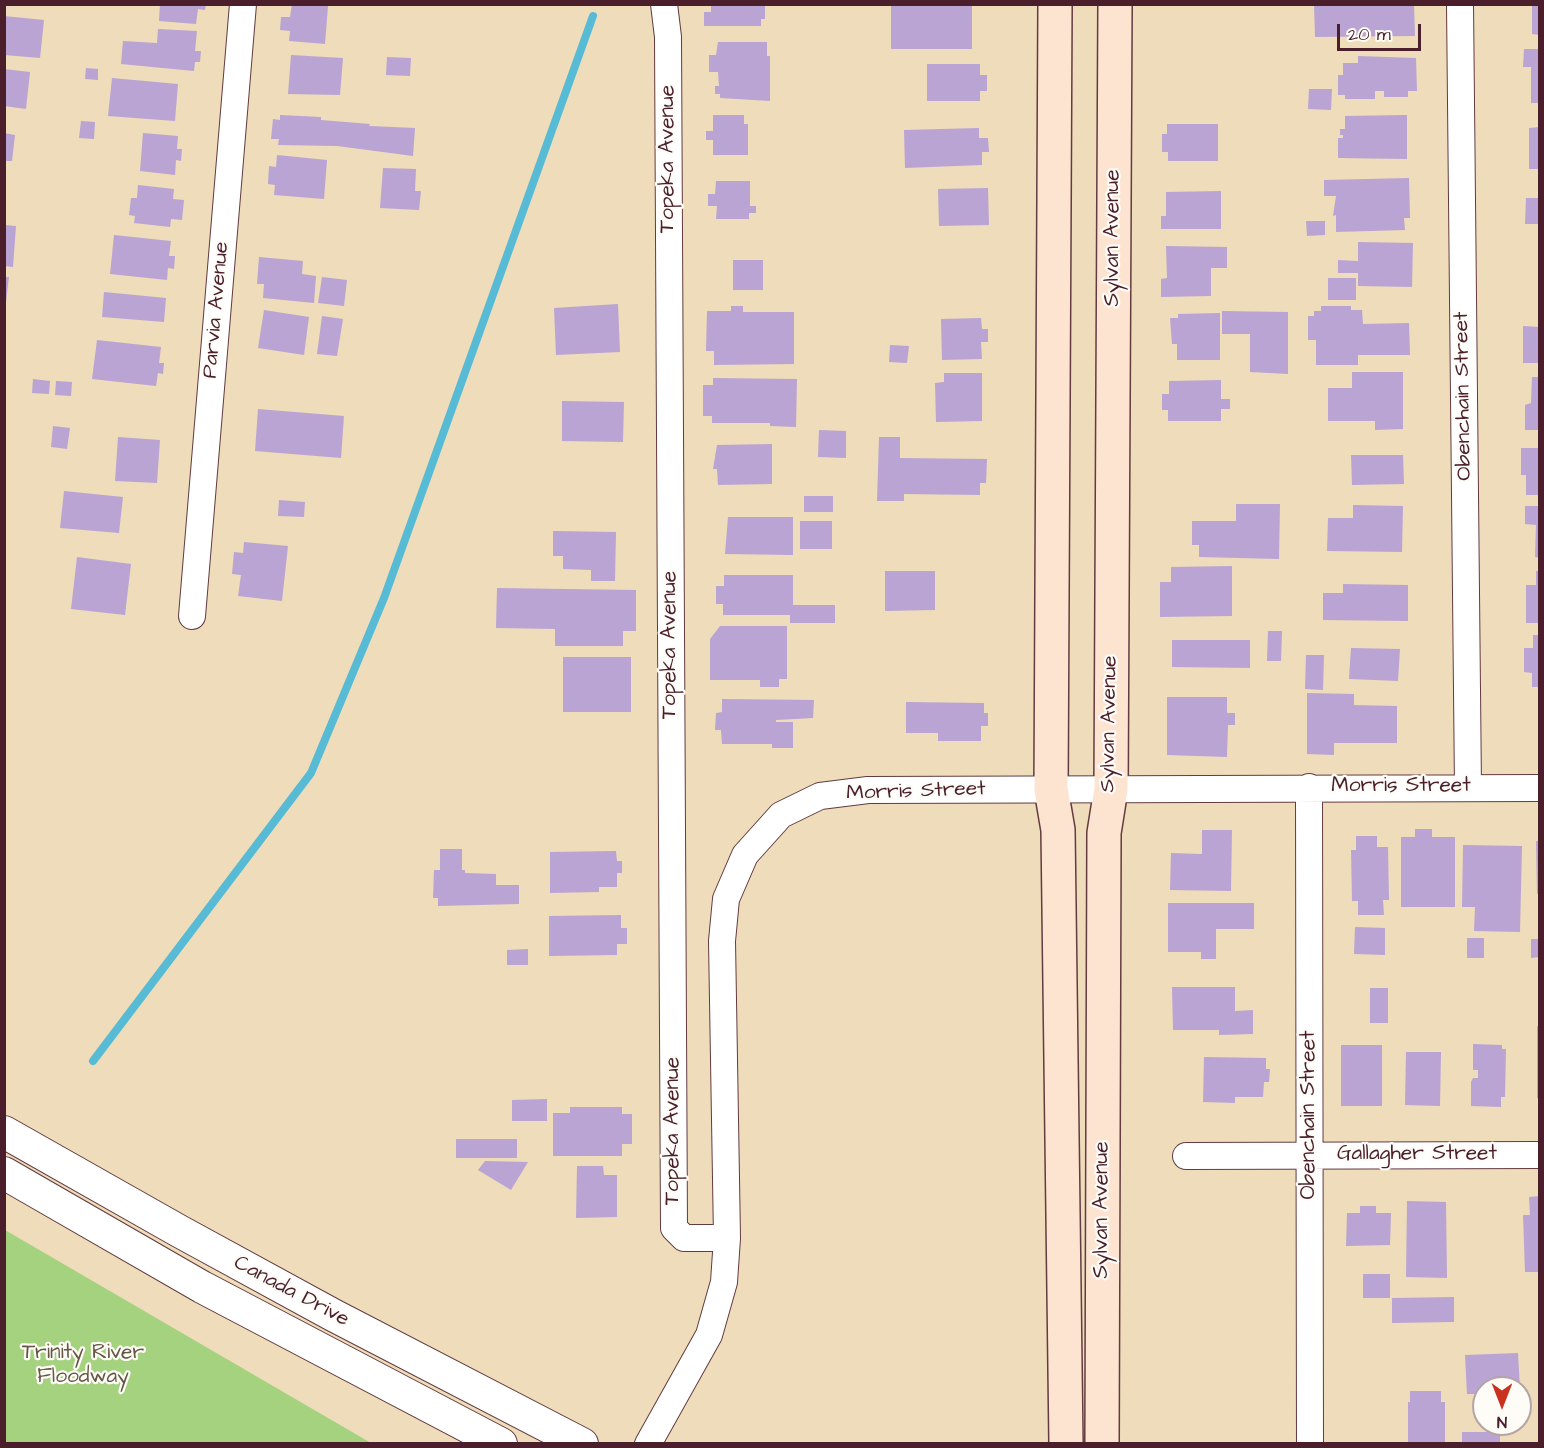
<!DOCTYPE html>
<html>
<head>
<meta charset="utf-8">
<style>
  body { margin:0 }
  #map { position:relative; width:1544px; height:1448px; overflow:hidden; background:#eedcba; font-family:"Architects Daughter",sans-serif }
  canvas { display:block }
  .frame { position:absolute; inset:0; border:6px solid #4a1f2b; pointer-events:none }
  .north { position:absolute; left:1472px; top:1376px; width:60px; height:60px; box-sizing:border-box; background:#fdfcf7; border:2px solid #b5a4a5; border-radius:50%; rotate:180deg; font-size:16px; font-weight:700; line-height:24px; text-align:center; color:#4a1f2b }
  .north::after { content:''; display:block; margin:auto; width:21px; height:27px; background:#c8321e; clip-path:polygon(50% 0,100% 100%,50% 72%,0 100%) }
  .scale { position:absolute; left:1337px; top:24px; width:84px; height:27px; box-sizing:border-box; border:3px solid #4a1f2b; border-top:0; padding-left:8px; font-size:18px; line-height:21px; white-space:nowrap; color:#4a1f2b; -webkit-text-stroke:4px #fdfcf7; paint-order:stroke }
</style>
</head>
<body>
<div id="map">
<canvas width="1544" height="1448"></canvas>
<div class="frame"></div>
<div class="north">N</div>
<div class="scale">20 m</div>
</div>
<script>
const c = document.querySelector('canvas').getContext('2d');
c.lineJoin = 'round';
function fillPath(path, color) {
  c.fillStyle = color;
  c.fill(path, 'evenodd');
}
function poly(rows) {
  const path = new Path2D();
  for (const r of rows) {
    path.moveTo(r[0], r[1]);
    for (let i = 2; i < r.length; i += 2) path.lineTo(r[i], r[i + 1]);
  }
  return path;
}
function trace(path, color, width, dash) {
  c.strokeStyle = color;
  c.lineWidth = width;
  c.lineCap = dash ? 'butt' : 'round';
  c.setLineDash(dash || []);
  c.stroke(path);
}
function write(font, color, halo, rows, align = 'center') {
  c.font = font + ' "Architects Daughter",sans-serif';
  c.lineWidth = 4.5;
  c.setLineDash([]);
  c.textBaseline = 'middle';
  c.strokeStyle = halo;
  c.fillStyle = color;
  for (const [text, x, y, turn = 0] of rows) {
    c.save();
    c.translate(x, y);
    c.rotate((+turn || 0) * Math.PI / 180);
    c.textAlign = isNaN(turn) ? turn : align;
    if (halo) c.strokeText(text, 0, 0);
    c.fillText(text, 0, 0);
    c.restore();
  }
}
const green = poly([
  [5,1230,371,1443,5,1443]
]);
const stream = poly([
  [93,1061,311,773,384,598,593,16]
]);
const building = poly([
  [160,4,206,4,205,10,198,9,196,24,159,21],
  [292,4,328,6,325,44,289,41,290,31,280,30,281,17,290,17],
  [711,4,765,4,765,19,761,19,761,26,704,26,704,12,711,12],
  [891,4,972,4,972,49,891,49],
  [1314,4,1414,4,1415,36,1315,37],
  [1532,4,1540,4,1540,35,1532,34],
  [4,16,44,20,40,58,4,55],
  [158,29,197,31,195,51,201,51,200,62,195,62,194,71,121,64,123,41,157,43],
  [718,42,767,42,767,56,770,56,770,101,720,98,720,94,715,94,715,86,719,86,718,72,709,72,709,55,716,55],
  [1524,49,1540,49,1540,103,1531,103,1531,67,1523,67],
  [291,55,343,58,340,95,288,94],
  [1358,56,1416,58,1417,91,1408,91,1408,97,1384,97,1384,91,1375,91,1375,99,1345,99,1345,95,1338,95,1338,75,1343,75,1343,63,1358,63],
  [387,57,411,58,410,76,386,75],
  [927,64,980,64,980,75,987,75,987,91,980,91,980,101,927,101],
  [86,68,98,69,98,80,85,79],
  [4,69,30,72,26,109,4,106],
  [112,78,178,84,175,121,108,116],
  [1309,89,1332,89,1331,110,1308,109],
  [280,115,321,117,321,120,370,124,369,126,415,128,413,156,337,146,278,145,279,139,271,139,273,119,280,120],
  [713,115,744,115,744,124,748,124,748,155,713,155,713,140,706,140,706,131,713,131],
  [1407,115,1407,159,1338,158,1338,138,1343,138,1343,135,1340,135,1340,129,1345,129,1345,116],
  [81,121,95,122,94,139,79,138],
  [1167,124,1218,124,1218,161,1168,161,1168,152,1162,152,1162,134,1167,134],
  [1540,127,1540,169,1529,169,1529,128],
  [979,128,979,138,988,138,989,152,982,152,982,165,905,168,904,130],
  [4,133,15,135,12,161,4,161],
  [143,133,178,136,177,149,182,149,181,161,176,160,175,175,140,171],
  [277,155,327,160,324,199,274,195,275,185,268,184,269,166,276,167],
  [383,168,416,169,415,191,421,191,419,210,380,208],
  [1409,178,1410,218,1404,218,1405,230,1336,232,1336,215,1333,216,1336,196,1324,196,1324,180],
  [716,181,750,181,750,206,756,206,756,213,749,213,749,219,716,219,717,206,708,206,708,194,715,194],
  [138,185,174,189,173,199,184,200,182,220,171,219,170,227,134,223,135,216,129,215,131,198,137,198],
  [988,188,989,225,939,226,938,189],
  [1221,191,1221,229,1161,229,1161,216,1166,216,1166,192],
  [1526,198,1540,198,1540,224,1525,224],
  [1306,221,1325,221,1325,235,1307,236],
  [4,225,16,226,13,267,4,266],
  [114,235,171,241,169,256,175,256,174,269,168,268,167,280,110,274],
  [1358,242,1413,243,1412,287,1358,286,1358,273,1338,273,1338,260,1358,261],
  [1166,246,1227,247,1227,268,1211,268,1211,296,1161,297,1161,279,1167,278],
  [259,257,303,261,302,274,316,276,314,303,263,298,264,284,257,284],
  [733,260,763,260,763,290,733,290],
  [5,277,9,277,6,302,5,302],
  [322,277,347,280,344,306,318,303],
  [1328,278,1356,278,1356,300,1328,300],
  [104,292,166,298,164,322,102,317],
  [618,304,620,352,556,355,554,308],
  [731,306,743,306,743,312,794,312,794,364,714,365,714,351,706,351,707,311,731,311],
  [1321,306,1351,306,1351,310,1362,310,1363,324,1409,323,1410,355,1358,355,1358,365,1316,365,1316,340,1308,340,1308,316,1314,316,1314,311,1321,311],
  [264,310,309,317,304,355,258,348],
  [1222,311,1288,312,1288,374,1250,372,1250,334,1222,334],
  [1220,313,1220,360,1177,360,1177,344,1172,344,1170,318,1178,318,1178,314],
  [322,316,343,319,337,356,317,354],
  [981,318,982,329,988,329,988,342,981,342,982,359,942,360,941,319],
  [1523,326,1540,327,1540,363,1523,363],
  [97,340,161,347,159,363,164,363,163,374,158,373,156,386,92,379],
  [890,345,909,346,907,363,889,362],
  [1352,372,1403,372,1403,429,1375,430,1375,421,1328,421,1328,388,1352,388],
  [944,373,982,373,982,421,936,422,935,383,944,382],
  [1532,377,1540,377,1540,430,1525,430,1525,405,1531,403],
  [713,378,797,379,796,427,770,426,770,423,712,423,712,416,703,416,703,385,713,385],
  [33,379,50,381,49,394,32,393],
  [1221,380,1221,399,1230,399,1230,409,1221,409,1221,421,1168,421,1168,410,1162,410,1162,394,1169,394,1169,381],
  [56,381,72,382,71,396,55,395],
  [562,401,624,402,623,442,562,441],
  [258,409,344,416,341,458,255,451],
  [53,426,70,428,67,449,51,447],
  [819,430,846,431,846,458,818,457],
  [118,437,160,440,157,483,115,481],
  [879,437,900,437,900,458,987,459,986,483,980,483,980,495,904,494,904,501,877,501],
  [772,444,772,484,718,485,717,469,713,469,717,445],
  [1521,448,1540,448,1540,495,1526,495,1526,475,1521,475],
  [1351,455,1403,455,1404,484,1352,485],
  [64,491,123,497,119,533,60,528],
  [804,496,833,496,833,512,804,512],
  [279,500,305,502,304,517,278,516],
  [1236,504,1280,504,1279,559,1199,557,1199,545,1192,545,1192,521,1236,521],
  [1353,505,1403,506,1402,552,1327,551,1328,518,1353,518],
  [1525,506,1540,506,1540,558,1535,557,1536,525,1525,524],
  [728,517,793,517,793,555,725,554],
  [800,521,832,521,832,549,800,549],
  [553,531,616,532,615,581,591,581,591,570,563,569,563,556,553,556],
  [244,542,288,546,282,601,238,596,241,575,232,574,234,552,243,553],
  [77,557,131,564,125,615,71,609],
  [1232,566,1232,616,1160,617,1160,582,1171,582,1171,567],
  [885,571,935,571,935,610,885,611],
  [1536,571,1540,571,1540,623,1526,623,1526,585,1536,585],
  [724,575,793,575,793,605,835,605,835,623,790,623,790,615,723,615,723,604,716,604,716,586,724,586],
  [1343,584,1408,585,1408,621,1323,620,1323,593,1343,593],
  [497,588,636,590,636,631,623,631,623,646,555,646,555,629,496,628],
  [720,626,787,626,787,679,779,679,779,687,760,687,760,680,710,680,710,639],
  [1268,631,1282,631,1281,661,1267,661],
  [1533,635,1540,635,1540,687,1532,687,1532,673,1524,672,1524,648,1533,648],
  [1172,640,1250,640,1250,668,1172,667],
  [1351,648,1400,649,1398,681,1349,679],
  [1306,655,1324,655,1323,690,1305,689],
  [563,657,631,657,631,712,563,712],
  [1307,693,1354,694,1354,705,1397,706,1397,743,1334,743,1334,755,1307,754],
  [1167,697,1227,697,1227,713,1235,713,1235,725,1228,725,1227,757,1167,755],
  [722,699,814,700,813,718,776,720,776,722,793,722,793,748,772,748,772,744,722,744,721,730,715,730,716,713,722,712],
  [906,702,984,703,984,713,988,713,988,726,981,726,981,741,938,741,938,733,906,733],
  [1415,829,1432,829,1432,837,1455,837,1455,907,1401,907,1401,837,1415,837],
  [1202,830,1232,830,1231,891,1170,890,1171,853,1202,854],
  [1356,836,1377,836,1377,847,1388,847,1389,900,1383,900,1384,915,1358,915,1358,901,1352,901,1351,850,1356,850],
  [1536,841,1540,841,1540,894,1537,894],
  [1463,845,1522,846,1520,932,1474,931,1475,907,1462,907],
  [440,849,462,849,462,870,465,870,465,873,496,874,496,885,519,885,519,904,438,906,438,898,433,898,434,870,440,870],
  [616,851,617,861,622,861,622,873,617,873,617,887,599,887,599,892,550,893,550,852],
  [1168,903,1254,903,1254,929,1216,929,1216,959,1201,959,1201,952,1168,952],
  [621,915,621,928,627,928,627,944,617,944,617,955,549,956,549,916],
  [1355,927,1385,928,1385,955,1354,954],
  [1467,938,1484,938,1484,958,1467,958],
  [1531,939,1540,939,1540,957,1531,958],
  [528,949,528,965,507,965,507,950],
  [1172,987,1235,987,1235,1011,1253,1010,1253,1034,1219,1035,1219,1030,1173,1030],
  [1370,988,1388,988,1388,1023,1370,1023],
  [1537,1026,1540,1026,1540,1098,1537,1098],
  [1473,1044,1502,1045,1502,1049,1506,1049,1505,1097,1501,1097,1501,1107,1471,1106,1471,1082,1473,1078,1478,1078,1478,1070,1473,1070],
  [1341,1045,1382,1045,1382,1106,1341,1106],
  [1406,1052,1441,1052,1440,1106,1405,1105],
  [1204,1057,1266,1058,1266,1069,1270,1069,1269,1082,1264,1082,1263,1097,1235,1097,1235,1103,1203,1102],
  [547,1099,547,1121,512,1121,512,1100],
  [570,1107,622,1107,622,1114,632,1114,632,1144,622,1144,622,1156,553,1156,553,1113,570,1113],
  [456,1139,517,1139,517,1158,456,1158],
  [485,1161,528,1162,511,1190,478,1170],
  [577,1166,603,1166,604,1175,617,1175,617,1217,576,1218],
  [1540,1196,1540,1272,1525,1272,1523,1215,1530,1215,1529,1197],
  [1407,1201,1446,1202,1447,1278,1406,1277],
  [1360,1206,1376,1206,1376,1213,1391,1213,1390,1245,1346,1246,1347,1213,1360,1213],
  [1363,1274,1390,1274,1390,1298,1363,1298],
  [1454,1297,1454,1322,1392,1323,1392,1298],
  [1518,1353,1520,1388,1484,1388,1484,1394,1467,1394,1465,1355],
  [1410,1391,1441,1391,1441,1402,1445,1402,1445,1444,1408,1444,1408,1402,1410,1402],
  [1462,1432,1500,1432,1500,1444,1462,1444]
]);
const minor = poly([
  [664,4,668,37,674,1228,684,1238,727,1238],
  [1460,4,1468,788],
  [192,616,243,4],
  [1309,787,1310,1444],
  [1186,1156,1540,1155],
  [648,1444,709,1335,724,1282,727,1238,722,941,726,899,745,855,781,815,820,796,868,790,1540,788]
]);
const tertiary = poly([
  [4,1132,179,1231,333,1315,582,1444],
  [4,1173,202,1287,501,1444]
]);
const secondary = poly([
  [1055,4,1051,789,1058,830,1066,1444],
  [1102,1444,1104,833,1111,789,1115,4]
]);
const streetNames = [
  ["Topeka Avenue",669,159,-90],
  ["Sylvan Avenue",1114,238,-90],
  ["Parvia Avenue",217,310,-85],
  ["Obenchain Street",1464,396,-91],
  ["Topeka Avenue",671,645,-90],
  ["Sylvan Avenue",1110,724,-89],
  ["Morris Street",1401,787],
  ["Morris Street",916,792,-2],
  ["Obenchain Street",1310,1115,-90],
  ["Topeka Avenue",674,1131,-90],
  ["Gallagher Street",1417,1155],
  ["Sylvan Avenue",1103,1210,-90],
  ["Canada Drive",291,1292,28]
];
const parkNames = [
  ["Trinity River",83,1354],
  ["Floodway",83,1378]
];
fillPath(green, '#a4d27f');
trace(stream, '#57bbd5', 8);
fillPath(building, '#b9a4d4');
trace(minor, '#633b40', 28);
trace(tertiary, '#633b40', 34);
trace(secondary, '#633b40', 36);
trace(minor, '#fff', 26);
trace(tertiary, '#fff', 32);
trace(secondary, '#fde4d1', 33);
write('21px', '#4a1f2b', '#fdfcf7', streetNames);
write('21px', '#655544', '#fdfcf7', parkNames);
</script>
</body>
</html>
